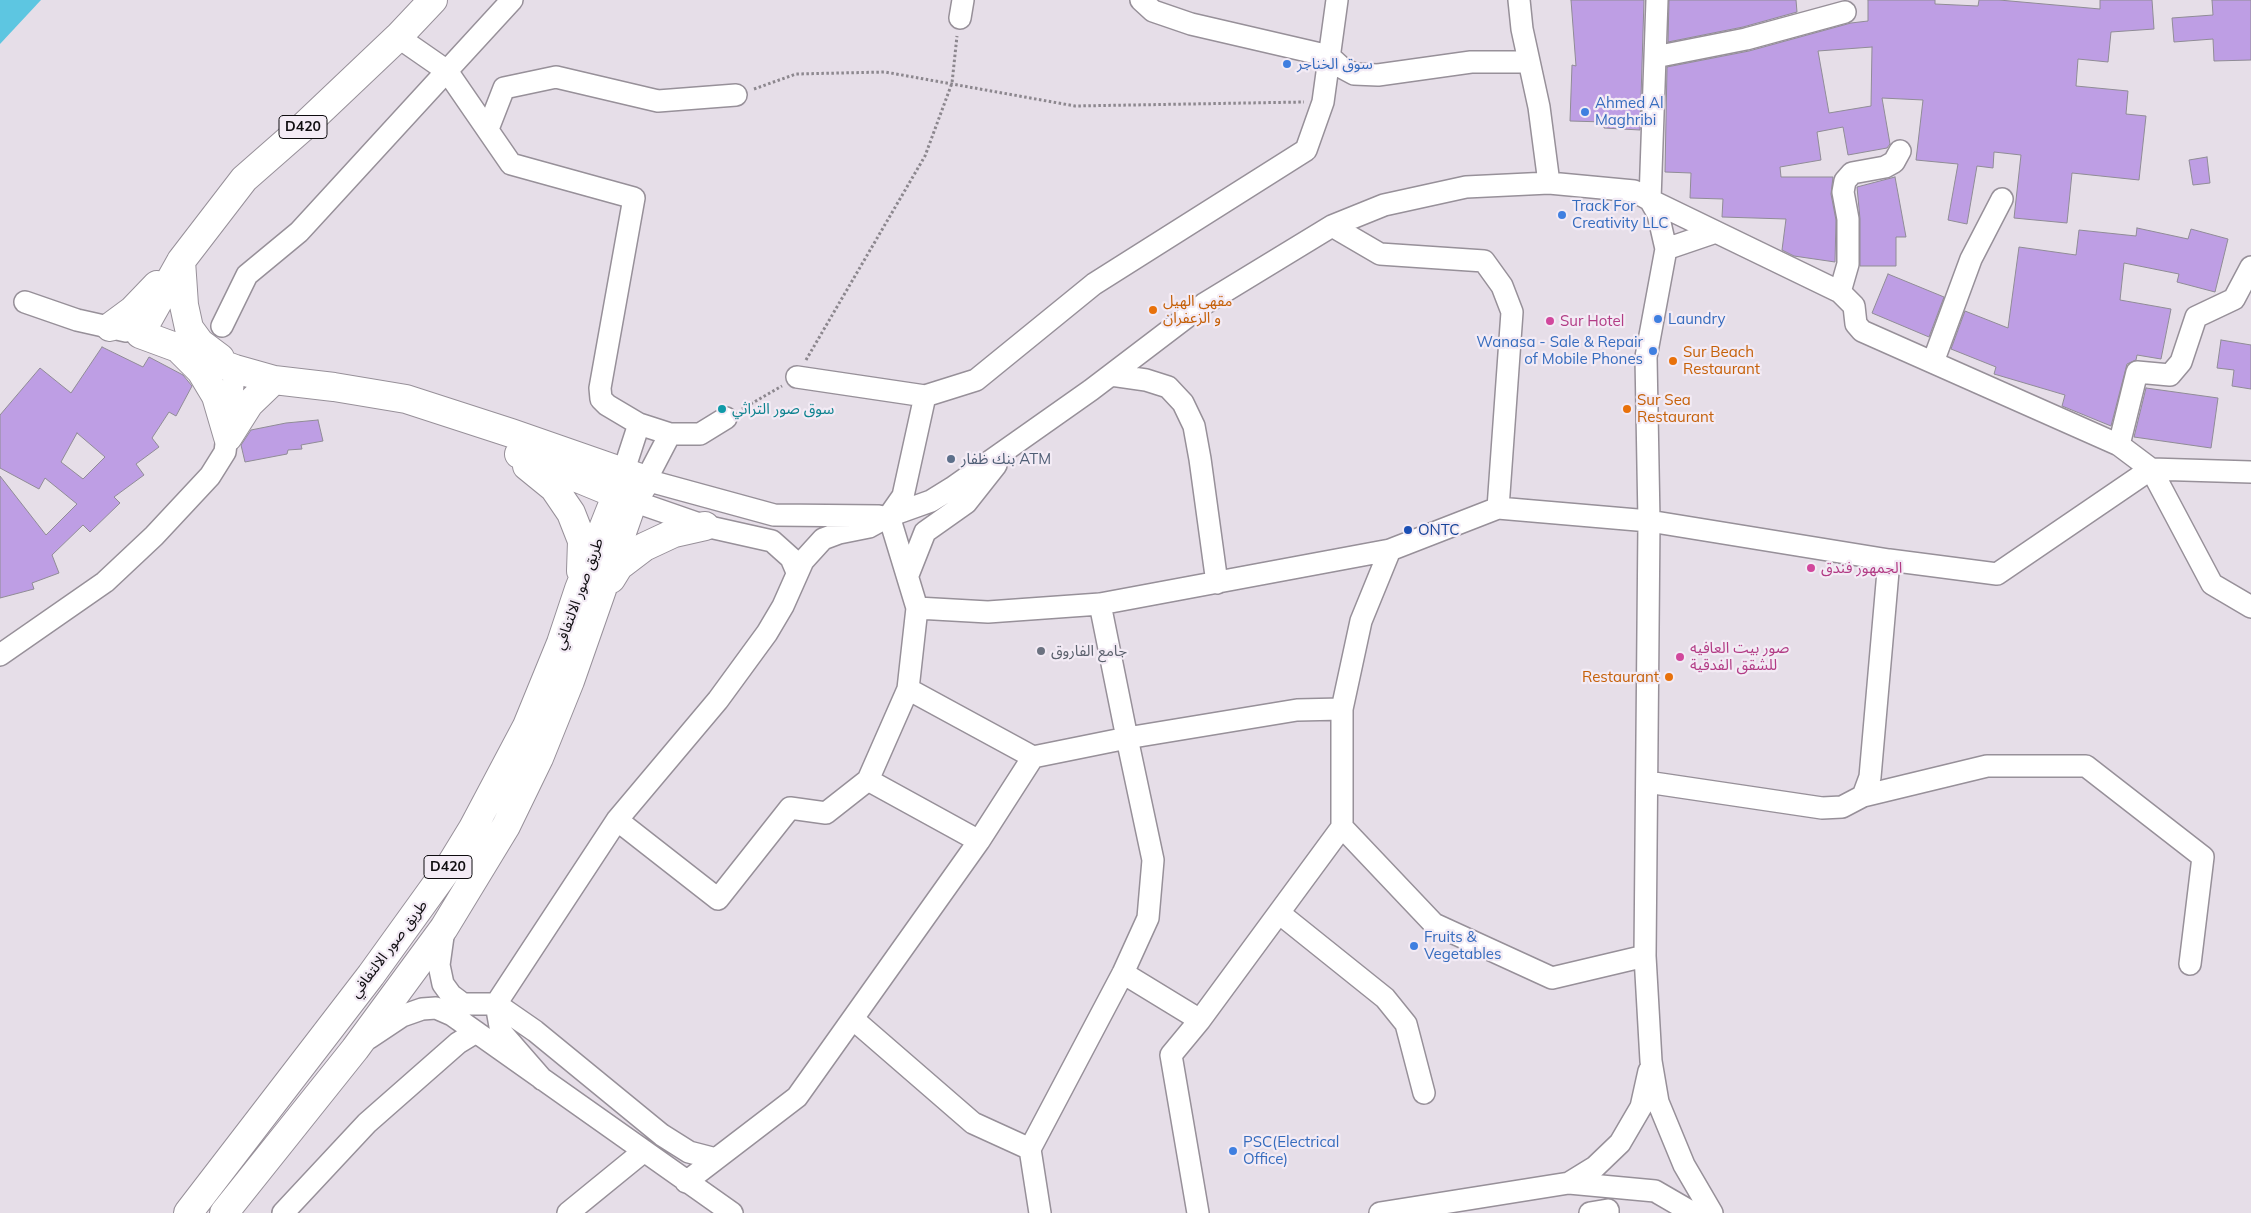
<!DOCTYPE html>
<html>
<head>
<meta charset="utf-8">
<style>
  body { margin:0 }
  canvas { display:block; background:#e6dee8 }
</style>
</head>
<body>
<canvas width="2251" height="1213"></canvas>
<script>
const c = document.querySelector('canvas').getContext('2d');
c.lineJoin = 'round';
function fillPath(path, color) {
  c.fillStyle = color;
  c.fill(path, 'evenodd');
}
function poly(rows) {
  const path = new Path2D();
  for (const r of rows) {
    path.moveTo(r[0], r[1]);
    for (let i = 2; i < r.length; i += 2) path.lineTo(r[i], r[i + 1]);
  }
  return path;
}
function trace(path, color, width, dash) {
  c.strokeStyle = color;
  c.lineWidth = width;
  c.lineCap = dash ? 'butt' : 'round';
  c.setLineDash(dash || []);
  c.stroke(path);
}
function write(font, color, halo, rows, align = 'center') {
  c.font = font + ' Mulish,"Noto Sans Arabic",sans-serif';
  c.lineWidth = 4.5;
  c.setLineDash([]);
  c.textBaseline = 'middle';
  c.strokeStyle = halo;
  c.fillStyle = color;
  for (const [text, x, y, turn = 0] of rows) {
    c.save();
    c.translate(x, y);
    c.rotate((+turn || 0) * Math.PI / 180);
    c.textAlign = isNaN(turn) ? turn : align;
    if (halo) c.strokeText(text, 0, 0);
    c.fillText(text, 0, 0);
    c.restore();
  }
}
const water = poly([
  [0,0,41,0,0,44]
]);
const building = poly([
  [1571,0,1644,0,1640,130,1604,128,1604,122,1570,121,1572,65,1576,66,1571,0],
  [1669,0,1796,0,1797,12,1743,27,1668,42,1669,0],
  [1868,0,1935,0,1935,4,1978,6,1979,0,1999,0,2100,9,2100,0,2152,0,2154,29,2111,32,2108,62,2078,59,2076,86,2128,91,2126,114,2146,116,2139,180,2072,173,2067,223,2014,218,2021,155,1994,152,1993,168,1977,166,1967,224,1948,220,1958,164,1916,160,1923,100,1882,98,1890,144,1887,148,1848,155,1843,127,1817,132,1821,160,1780,167,1781,177,1833,177,1831,194,1836,220,1835,262,1794,256,1782,250,1786,219,1722,217,1723,199,1690,198,1691,173,1665,172,1667,67,1749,51,1851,23,1868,21,1868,0],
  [1872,47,1871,106,1829,113,1818,51,1872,47],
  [2212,0,2251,0,2251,60,2214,61,2213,39,2174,42,2172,18,2213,15,2212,0],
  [2207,157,2210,183,2193,185,2189,160,2207,157],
  [1895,177,1906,237,1896,237,1896,266,1860,266,1860,219,1857,187,1895,177],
  [2137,228,2188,239,2191,229,2228,239,2215,292,2177,282,2179,274,2124,263,2120,300,2171,309,2161,359,2137,355,2136,360,2127,364,2111,426,2062,406,2065,395,1994,374,1996,367,1951,349,1965,311,2008,328,2019,247,2076,255,2079,230,2136,236,2137,228],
  [1888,274,1944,297,1929,337,1872,313,1888,274],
  [2221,340,2251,345,2251,389,2232,386,2234,370,2217,368,2221,340],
  [102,347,143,367,149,357,183,375,192,386,176,416,169,412,152,438,159,447,136,464,144,475,114,497,120,503,90,532,83,525,52,555,59,573,32,583,34,589,0,598,0,476,46,535,77,504,45,478,39,489,0,468,0,415,40,368,71,393,102,347],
  [77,433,105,457,83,479,61,462,77,433],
  [2146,388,2218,398,2211,448,2134,437,2146,388],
  [318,420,323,441,301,445,302,449,288,450,287,454,245,462,241,445,251,430,286,423,318,420]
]);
const path = poly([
  [754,89,796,74,885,72,1075,106,1304,102],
  [806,360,925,156,952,83,957,36],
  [742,409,782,386]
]);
const minor = poly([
  [1141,0,1153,11,1191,24,1329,56,1341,67,1354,74,1378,75,1471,62,1529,62],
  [1519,0,1522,29,1539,107,1549,183],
  [1657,0,1650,200,1840,292,1854,306,1856,324,1862,331,2119,445,2151,469,2212,584,2251,607],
  [960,18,963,0],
  [398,37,447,71,511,164,634,198,600,388,601,399,607,405,639,424,670,434,700,434,726,418],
  [1655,57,1746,39,1845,12],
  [488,129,504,88,556,77,658,101,736,95],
  [1332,226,1380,254,1484,261,1502,286,1512,312,1498,508],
  [1666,249,1716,232],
  [1840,292,1848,264,1848,219,1843,192,1845,181,1852,173,1885,167,1894,162,1900,151],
  [25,302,77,320,126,331],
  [222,326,247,275,299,232,512,0],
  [1933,362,1971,259,2002,199],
  [1111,375,1146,380,1168,387,1183,403,1194,426,1200,459,1217,583],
  [797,377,925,396,976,380,1094,284,1306,150,1323,102,1337,0],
  [670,434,646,480,774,515,879,516],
  [2119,445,2137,372,2170,375,2181,362,2196,317,2234,299,2251,267],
  [623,473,639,424],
  [633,501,705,526,772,541,791,558,797,572],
  [889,516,903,496,925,396],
  [908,575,925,532,966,503,996,465],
  [917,608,988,612,1100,604,1390,550,1498,508,1649,521,1889,560,1997,574,2151,469,2251,472],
  [0,655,105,582,154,536,210,476,225,452,235,369],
  [908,689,1033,757],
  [868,780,979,841],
  [1647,782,1822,808,1842,807,1863,796,1870,777,1889,560],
  [1863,796,1987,766,2086,766,2203,857,2190,964],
  [617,820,718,899,790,808,826,813,868,780,908,689,917,608,889,516],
  [1342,827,1434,924,1552,978,1645,956],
  [1279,913,1385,998,1406,1024,1424,1093],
  [444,929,439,965,443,984,451,995,463,1004,496,1004,535,1031,662,1135,689,1152,716,1159],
  [1123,973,1200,1020],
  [853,1019,973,1123,1030,1149],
  [369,1038,402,1016,422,1009,436,1008,452,1015,732,1213],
  [542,1079,501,1032,496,1004,617,820,718,700,767,633,783,606,803,561,823,539,839,533,869,527,889,516,931,501,952,488,1091,390,1204,304,1332,226,1384,205,1466,187,1549,183,1634,191,1650,200,1658,214,1666,249,1646,357,1649,521,1645,956,1651,1061,1658,1102,1684,1165,1712,1213],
  [686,1182,797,1097,979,841,1033,757,1127,738,1100,604],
  [1569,1183,1595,1167,1620,1143,1641,1107,1649,1071],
  [283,1213,367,1123,458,1043,476,1032],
  [568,1213,644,1151],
  [1040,1213,1030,1149,1123,973,1148,918,1153,860,1127,738,1297,710,1342,709],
  [1198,1213,1171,1055,1200,1020,1342,827,1342,709,1361,621,1390,550],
  [1380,1213,1569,1183,1655,1191,1693,1213],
  [1590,1213,1608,1210,1608,1213]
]);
const major = poly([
  [181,261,184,305,189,328,200,343,220,358],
  [110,327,133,310,157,285],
  [181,351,201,371,216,396,228,437],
  [228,437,249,404,274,380],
  [519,454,633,501],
  [527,466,554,488,571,513,582,541,581,571],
  [611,579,619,566,644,547,674,533,705,526],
  [188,1213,371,975,451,864,473,828,527,726,561,643,579,589,618,491],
  [224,1213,355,1049,444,928,506,826,539,758,570,681,633,501,646,480,511,433,406,399,334,387,274,380,235,369,140,334,181,261,244,179,301,129,398,37,433,0]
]);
const markers = [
  [1287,64,5,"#3f7fe0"],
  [1585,112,5,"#3f7fe0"],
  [1562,215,5,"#3f7fe0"],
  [1153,310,5,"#e8710a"],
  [1658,319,5,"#3f7fe0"],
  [1550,321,5,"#d1479c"],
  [1653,351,5,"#3f7fe0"],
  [1673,361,5,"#e8710a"],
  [722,409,5,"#0f9aa8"],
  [1627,409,5,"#e8710a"],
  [951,459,5,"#5c6f8a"],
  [1408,530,5,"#1a4fb4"],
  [1811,568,5,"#d1479c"],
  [1041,651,5,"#6b7280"],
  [1680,657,5,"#d1479c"],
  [1669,677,5,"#e8710a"],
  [1414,946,5,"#3f7fe0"],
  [1233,1151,5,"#3f7fe0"]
];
const shields = [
  [303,127,48],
  [448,867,48]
];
const shieldNames = [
  ["D420",303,127],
  ["D420",448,867]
];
const shopNames = [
  ["سوق الخناجر",1297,64],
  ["Ahmed Al",1595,103],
  ["Maghribi",1595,120],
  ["Track For",1572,206],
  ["Creativity LLC",1572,223],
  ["Laundry",1668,319],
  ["Wanasa - Sale & Repair",1643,342,"right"],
  ["of Mobile Phones",1643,359,"right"],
  ["Fruits &",1424,937],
  ["Vegetables",1424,954],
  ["PSC(Electrical",1243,1142],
  ["Office)",1243,1159]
];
const foodNames = [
  ["مقهى الهيل",1163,301],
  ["و الزعفران",1163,318],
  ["Sur Beach",1683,352],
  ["Restaurant",1683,369],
  ["Sur Sea",1637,400],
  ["Restaurant",1637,417],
  ["Restaurant",1659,677,"right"]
];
const hotelNames = [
  ["Sur Hotel",1560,321],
  ["الجمهور فندق",1821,568],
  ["صور بيت العافيه",1690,648],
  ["للشقق الفدقية",1690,665]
];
const cultureNames = [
  ["سوق صور التراثي",732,409]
];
const serviceNames = [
  ["بنك ظفار ATM",961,459]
];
const transitNames = [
  ["ONTC",1418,530]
];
const streetNames = [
  ["طريق صور الالتفافي",579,594,-70],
  ["طريق صور الالتفافي",389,949,-53]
];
const worshipNames = [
  ["جامع الفاروق",1051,651]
];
fillPath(water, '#5dc6e1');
fillPath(building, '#be9ee4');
trace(building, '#908c96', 1);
trace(minor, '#979099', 24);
trace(major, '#979099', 30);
trace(path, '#8c878e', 3, [2.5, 2.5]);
trace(minor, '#fff', 21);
trace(major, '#fff', 28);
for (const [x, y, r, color] of markers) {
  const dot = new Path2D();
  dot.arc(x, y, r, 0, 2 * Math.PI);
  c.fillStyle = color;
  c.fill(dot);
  trace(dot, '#f3ebf5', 2);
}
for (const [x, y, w] of shields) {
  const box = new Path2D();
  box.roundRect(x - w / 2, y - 11.5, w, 23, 4);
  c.fillStyle = '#f3ebf5';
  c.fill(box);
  trace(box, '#0f0d10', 1);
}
write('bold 14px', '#0f0d10', null, shieldNames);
write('15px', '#366cbe', '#f3ebf5', shopNames, 'left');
write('15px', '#c56008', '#f3ebf5', foodNames, 'left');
write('15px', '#b23c85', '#f3ebf5', hotelNames, 'left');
write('15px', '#0d838f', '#f3ebf5', cultureNames, 'left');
write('15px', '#4e5e75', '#f3ebf5', serviceNames, 'left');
write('15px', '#164399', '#f3ebf5', transitNames, 'left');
write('15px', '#0f0d10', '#f3ebf5', streetNames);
write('15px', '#5b616d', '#f3ebf5', worshipNames, 'left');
</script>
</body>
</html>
